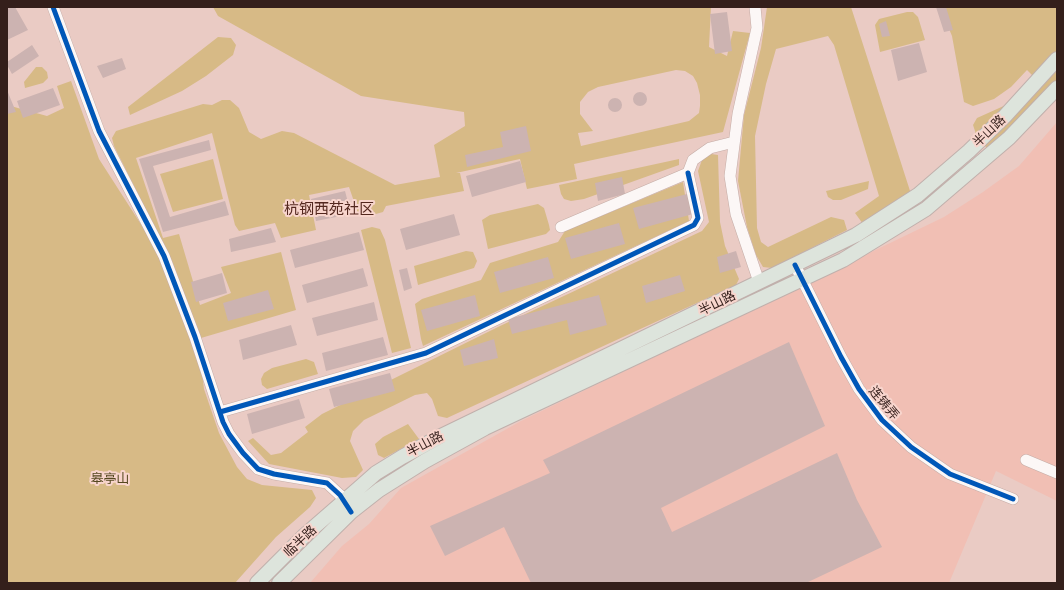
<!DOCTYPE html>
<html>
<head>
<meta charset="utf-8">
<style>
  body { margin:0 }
  #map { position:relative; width:1064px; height:590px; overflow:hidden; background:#eacbc4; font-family:Barlow,sans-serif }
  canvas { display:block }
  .frame { position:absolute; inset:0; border:8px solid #341f1b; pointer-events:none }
</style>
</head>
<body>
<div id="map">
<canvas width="1064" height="590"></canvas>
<div class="frame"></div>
</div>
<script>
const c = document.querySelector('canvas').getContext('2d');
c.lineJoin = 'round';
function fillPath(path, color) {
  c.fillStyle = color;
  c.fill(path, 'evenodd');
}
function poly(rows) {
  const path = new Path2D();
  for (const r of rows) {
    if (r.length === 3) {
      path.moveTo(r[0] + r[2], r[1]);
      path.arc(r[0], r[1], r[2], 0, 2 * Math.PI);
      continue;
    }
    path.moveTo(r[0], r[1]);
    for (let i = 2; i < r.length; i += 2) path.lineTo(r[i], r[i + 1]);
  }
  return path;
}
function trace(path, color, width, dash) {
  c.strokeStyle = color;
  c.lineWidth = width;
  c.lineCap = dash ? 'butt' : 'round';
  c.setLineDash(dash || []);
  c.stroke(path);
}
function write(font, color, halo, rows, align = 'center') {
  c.font = font + ' Barlow,"Noto Sans SC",sans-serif';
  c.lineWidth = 4;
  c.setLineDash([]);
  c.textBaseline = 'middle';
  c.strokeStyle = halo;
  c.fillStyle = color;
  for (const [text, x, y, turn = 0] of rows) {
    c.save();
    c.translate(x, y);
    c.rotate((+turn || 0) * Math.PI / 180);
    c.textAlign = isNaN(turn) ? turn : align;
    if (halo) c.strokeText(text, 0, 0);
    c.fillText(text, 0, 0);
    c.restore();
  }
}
const built = poly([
  [1057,122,1057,501,996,471,949,583,310,583,342,546,369,524,401,488,521,421,944,217,983,192,1019,166]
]);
const green = poly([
  [213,7,711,7,709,47,727,56,733,31,750,33,723,132,574,164,577,179,527,189,520,159,456,173,460,173,464,191,386,206,383,212,365,217,359,216,349,187,309,195,316,230,281,238,275,223,239,231,235,225,212,133,136,158,163,238,179,234,200,305,231,293,221,267,281,252,296,310,201,338,168,254,114,146,112,138,116,131,203,104,212,105,222,100,230,100,239,108,249,132,261,139,282,131,294,133,395,185,440,177,434,145,465,126,464,112,361,96,218,16],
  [676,70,685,71,693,76,697,83,700,95,700,106,699,113,689,121,581,146,578,133,593,131,580,114,580,102,588,92,598,87],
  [767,7,851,7,911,194,863,224,855,213,879,196,834,45,828,36,776,49,766,84,755,136,757,228,761,242,768,247,831,217,844,220,847,230,772,268,763,267,756,255,747,227,738,181,744,115,761,48],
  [940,7,1057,7,1057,85,990,150,981,143,976,134,973,125,977,118,1017,100,1035,78,1027,70,1011,87,994,99,973,106,964,102,952,36],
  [907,12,913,12,918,17,925,40,880,52,875,25,879,19],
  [218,37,231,38,236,45,233,55,206,76,182,91,130,115,128,107],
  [36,67,42,67,47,72,48,78,43,83,25,88,24,82],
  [71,81,99,159,153,243,200,357,204,389,219,433,237,467,247,479,262,485,312,490,316,498,310,507,276,537,235,583,7,583,7,105,47,116,64,108,57,86],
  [711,154,718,155,720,222,725,246,739,279,736,285,447,418,438,416,432,399,427,393,415,395,364,420,353,431,350,441,363,470,356,477,342,478,269,464,248,441,253,438,271,455,281,453,308,432,305,427,322,414,500,326,702,231,709,222,698,171,702,160],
  [213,159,223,199,173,212,160,174],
  [679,159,679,165,584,199,571,201,564,199,561,194,559,185],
  [869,181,868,189,841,200,833,200,828,197,826,191],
  [683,182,689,221,423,346,421,339,415,304,422,299,481,280,490,263,558,242,565,231],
  [538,204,544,208,549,225,550,230,546,234,488,249,482,220,490,215],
  [372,227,380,229,385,240,411,348,392,353,361,230],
  [466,251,473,252,477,261,474,268,418,285,414,266],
  [306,359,314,362,318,374,267,389,262,385,261,379,264,373,272,368],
  [408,424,419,439,384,458,378,455,375,444,383,437]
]);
const building = poly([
  [7,7,15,7,28,30,7,40],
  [936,7,946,7,953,30,944,32],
  [727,12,732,51,715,54,710,14],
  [886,21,890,36,882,37,879,24],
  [919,43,927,72,898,81,891,50],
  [32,45,39,56,12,74,7,65,7,62],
  [122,58,126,69,103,78,97,66],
  [53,88,60,105,23,118,17,101],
  [7,90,16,112,7,114],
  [640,99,7],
  [615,105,7],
  [526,126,531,151,467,167,465,155,503,147,500,132],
  [209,140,211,150,153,166,170,217,225,201,229,215,163,232,139,159],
  [520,161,526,182,472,197,466,176],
  [622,177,625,194,598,201,595,183],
  [345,191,351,214,316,221,311,199],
  [687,194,693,214,639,229,633,208],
  [454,214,460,235,406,250,400,229],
  [619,223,625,244,571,259,565,238],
  [271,228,276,242,231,252,229,239],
  [359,232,364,250,295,268,290,250],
  [736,251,741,267,720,273,717,257],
  [548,257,554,278,500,293,494,272],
  [363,268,368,286,307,303,302,285],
  [407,268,412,288,404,291,399,270],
  [222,273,227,293,196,302,191,282],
  [680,275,685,291,646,303,642,286],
  [268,290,274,309,228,321,223,303],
  [475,295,480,316,427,331,421,310],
  [599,295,607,325,570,335,567,320,512,334,508,319],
  [374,302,378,320,317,336,312,318],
  [291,325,297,345,243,360,239,340],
  [383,337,388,355,326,371,322,353],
  [494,339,498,358,464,366,460,350],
  [789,342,825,426,661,508,672,532,837,453,857,500,882,547,806,583,575,583,574,582,571,583,531,583,504,527,445,556,430,526,550,473,543,460],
  [390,373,395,391,334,407,329,389],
  [299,399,305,418,252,434,247,414]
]);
const minor = poly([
  [53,7,99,131,164,256,195,337,223,422,229,434,243,453,258,469,274,474,327,483,340,495,348,508],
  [755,7,757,28,738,114,730,176,736,214,759,282],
  [561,227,688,173,693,160,710,148,734,142],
  [795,265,841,357,859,389,882,420,911,447,950,474,1013,499],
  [220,412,426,353,694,225,698,218,688,173],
  [1026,460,1057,473]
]);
const major = poly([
  [257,583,305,535,359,488,376,473,402,457,439,437,856,235,918,195,969,151,1005,116,1057,59],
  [279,583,351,512,379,490,425,461,485,428,843,260,926,209,1009,138,1057,88]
]);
const cycleway = poly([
  [53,7,99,131,164,256,195,337,223,422,229,434,243,453,258,469,274,474,327,483,340,495,351,512],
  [795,265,841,357,859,389,882,420,911,447,950,474,1013,499],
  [220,412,426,353,694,225,698,218,688,173]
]);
const streetNames = [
  ["半山路",989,131,-44],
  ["半山路",717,303,-26],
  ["连铸弄",884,403,50],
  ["半山路",425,444,-28],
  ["临半路",300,541,-43]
];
const parkNames = [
  ["皋亭山",110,479]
];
const quarterNames = [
  ["杭钢西苑社区",329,209]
];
fillPath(built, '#f1bfb4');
fillPath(green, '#d7ba86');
fillPath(building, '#ccb3b1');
trace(minor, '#c4aca6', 12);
trace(major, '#c0b0ac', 16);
trace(minor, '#fcf7f6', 11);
trace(major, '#dde4dc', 14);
trace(cycleway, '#0057b8', 5);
write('13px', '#341f1b', '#f8d5cd', streetNames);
write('13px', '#554820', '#f8d5cd', parkNames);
write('15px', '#53271e', '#f8d5cd', quarterNames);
</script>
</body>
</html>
